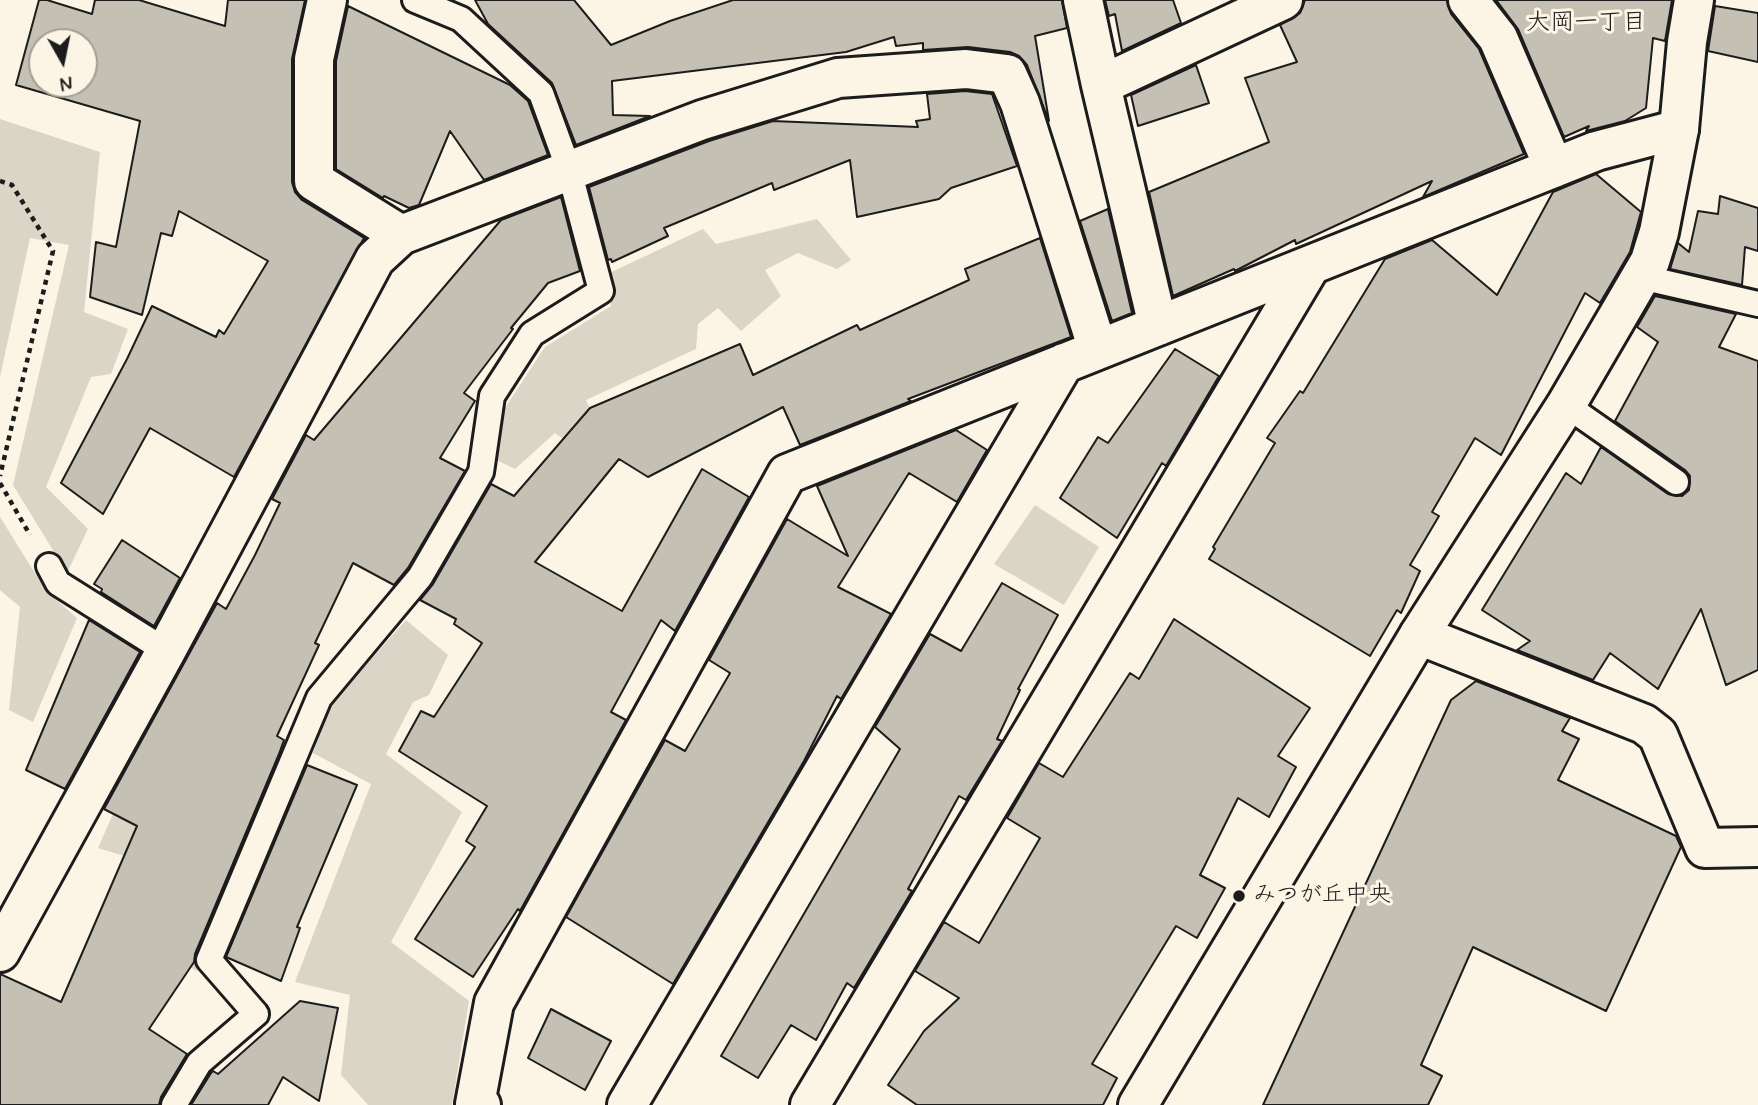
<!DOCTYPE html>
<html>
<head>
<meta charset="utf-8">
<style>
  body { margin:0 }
  #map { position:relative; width:1758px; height:1105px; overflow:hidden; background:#fcf5e5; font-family:Mynerve,sans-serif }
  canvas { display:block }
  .north { position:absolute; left:28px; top:28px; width:70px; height:70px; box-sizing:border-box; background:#fcf5e5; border:2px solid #a29e95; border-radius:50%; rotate:171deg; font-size:19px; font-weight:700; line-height:28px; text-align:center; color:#1c1c1c }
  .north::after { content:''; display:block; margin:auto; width:24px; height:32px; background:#1c1c1c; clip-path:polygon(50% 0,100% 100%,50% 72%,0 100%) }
</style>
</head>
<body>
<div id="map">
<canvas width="1758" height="1105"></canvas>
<div class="north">N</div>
</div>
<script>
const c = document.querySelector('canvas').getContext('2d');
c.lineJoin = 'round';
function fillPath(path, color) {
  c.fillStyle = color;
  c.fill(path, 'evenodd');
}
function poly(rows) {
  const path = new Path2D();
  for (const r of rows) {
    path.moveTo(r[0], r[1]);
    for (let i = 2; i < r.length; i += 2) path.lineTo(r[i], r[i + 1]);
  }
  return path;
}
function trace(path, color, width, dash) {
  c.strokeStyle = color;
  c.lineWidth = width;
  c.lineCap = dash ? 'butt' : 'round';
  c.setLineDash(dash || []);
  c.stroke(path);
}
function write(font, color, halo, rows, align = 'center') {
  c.font = font + ' Mynerve,"Klee One",sans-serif';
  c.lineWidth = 6;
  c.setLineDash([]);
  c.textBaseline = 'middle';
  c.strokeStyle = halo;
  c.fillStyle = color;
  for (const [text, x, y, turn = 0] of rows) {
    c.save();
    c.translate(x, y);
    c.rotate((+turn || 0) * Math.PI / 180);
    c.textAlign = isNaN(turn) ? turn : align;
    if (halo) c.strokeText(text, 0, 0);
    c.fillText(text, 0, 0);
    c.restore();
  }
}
const green = poly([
  [0,119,100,152,84,312,128,329,111,374,91,377,46,487,88,529,67,573,13,485,69,245,30,238,0,377],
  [817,219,851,260,837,269,798,253,765,270,781,296,741,331,718,308,698,324,696,349,586,400,610,453,594,462,555,433,515,469,494,459,505,408,545,347,611,306,605,275,703,229,716,244],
  [1035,505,1099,547,1064,605,994,564],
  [0,517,46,591,77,618,33,722,9,710,20,607,0,590],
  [406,620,448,655,429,695,413,702,386,754,462,812,391,942,469,1001,452,1105,368,1105,341,1075,350,995,295,982,371,784,313,753,331,704],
  [116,807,234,869,197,971,178,960,173,871,98,848]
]);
const building = poly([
  [39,0,47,0,92,14,95,0,139,0,225,26,228,0,305,0,292,59,292,182,295,192,302,200,364,238,234,477,150,428,103,514,61,483,127,359,152,306,216,337,219,330,224,334,268,261,179,211,172,236,161,233,142,315,90,297,96,242,116,247,140,121,16,85,39,0],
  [42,42,84,42,84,84,42,84,42,42],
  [475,0,574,0,611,45,670,21,733,0,1062,0,1067,28,1035,36,1049,121,1027,65,1019,56,1010,52,968,47,923,50,923,43,896,46,894,37,846,52,612,81,613,115,650,116,576,145,552,83,488,24,475,0],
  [1105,0,1173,0,1181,23,1122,51,1115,14,1109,16,1105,0],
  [1305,0,1447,0,1451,14,1479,49,1524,154,1423,197,1432,181,1296,244,1295,240,1235,271,1234,269,1173,296,1149,192,1269,142,1245,78,1297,62,1280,25,1300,13,1305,0],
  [1496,0,1672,0,1665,41,1653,38,1646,108,1625,121,1586,131,1589,126,1564,137,1518,29,1496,0],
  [348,6,510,85,528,101,548,155,484,180,450,131,419,205,409,208,384,196,383,198,336,169,336,61,348,6],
  [1715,6,1758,13,1758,62,1708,51,1715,6],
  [1196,65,1209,103,1138,126,1131,95,1196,65],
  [965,91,992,94,1017,166,951,188,939,199,857,217,850,160,774,190,772,183,664,228,668,236,612,262,611,259,608,260,589,187,709,141,773,121,918,127,916,121,930,119,927,94,965,91],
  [1596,174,1641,212,1630,252,1600,303,1585,293,1501,455,1475,438,1432,512,1439,516,1410,565,1420,571,1401,613,1397,610,1370,656,1209,559,1215,549,1213,547,1275,443,1267,438,1300,391,1303,393,1385,259,1432,240,1497,295,1553,192,1596,174],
  [1720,196,1758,208,1758,251,1745,247,1742,285,1670,269,1678,243,1689,252,1698,211,1718,214,1720,196],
  [561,197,580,271,548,283,511,328,513,329,464,393,475,401,440,458,465,471,408,568,394,585,353,563,315,643,319,645,277,736,284,740,279,754,195,954,194,962,149,1029,187,1054,161,1097,159,1105,0,1105,0,974,61,1002,137,826,104,809,217,603,226,609,255,555,280,503,272,499,306,435,314,440,501,220,561,197],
  [1108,209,1132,313,1112,321,1080,221,1108,209],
  [1040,238,1071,337,908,399,911,401,800,445,783,407,648,477,619,459,535,562,622,611,702,469,749,497,675,631,661,620,611,712,626,720,520,911,518,909,473,977,415,939,475,847,466,841,487,806,399,751,421,711,434,717,482,643,454,624,456,619,420,600,433,584,491,484,514,496,590,408,740,344,753,375,857,325,860,330,969,280,965,269,1040,238],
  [1655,296,1736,314,1719,347,1758,361,1758,670,1726,685,1701,609,1658,689,1610,653,1593,680,1517,650,1530,641,1482,610,1566,473,1581,484,1601,447,1668,494,1682,496,1689,490,1690,476,1685,470,1615,421,1658,342,1637,327,1655,296],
  [1175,349,1219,376,1166,466,1162,463,1117,538,1060,498,1098,437,1108,443,1175,349],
  [956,430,987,450,957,502,909,473,838,587,891,614,841,699,837,696,804,761,673,984,566,917,665,740,685,751,730,673,709,660,787,519,848,556,817,486,956,430],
  [122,540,180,578,154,626,101,592,102,589,94,584,122,540],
  [1002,583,1058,615,1018,689,1020,690,997,739,1002,741,966,800,959,796,908,889,912,891,854,988,847,983,816,1040,791,1025,758,1078,721,1056,900,749,875,727,930,634,961,651,1002,583],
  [1174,619,1310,708,1278,756,1296,767,1269,817,1238,798,1200,875,1225,888,1197,938,1176,926,1092,1064,1117,1078,1103,1105,917,1105,888,1085,924,1031,959,998,915,971,944,922,979,943,1040,838,1007,818,1039,763,1063,777,1130,673,1139,679,1174,619],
  [89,620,140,652,65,789,26,770,89,620],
  [1476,681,1570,718,1562,731,1579,739,1558,780,1676,836,1681,847,1606,1011,1473,947,1421,1065,1442,1076,1428,1105,1263,1105,1451,700,1476,681],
  [307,765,357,785,297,927,300,928,281,981,226,957,307,765],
  [300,1001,338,1008,319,1101,283,1077,268,1105,191,1105,211,1073,213,1071,218,1074,300,1001],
  [551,1009,611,1041,585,1090,528,1058,551,1009]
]);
const path = poly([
  [0,181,12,185,53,251,0,476],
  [0,483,30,535]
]);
const service = poly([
  [1641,277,1758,304],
  [1566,405,1676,482],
  [49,566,58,583,166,651],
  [174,1105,199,1063,256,1014,209,960,319,698,420,577,481,472,492,396,532,334,601,291,569,170,541,93,461,19,415,0]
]);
const minor = poly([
  [327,0,314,59,314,181,401,235],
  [1083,0,1101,85,1158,326],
  [1468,0,1498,38,1554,168],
  [1101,85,1283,0],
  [1419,635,1644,724,1658,735,1705,848,1758,847],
  [0,952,166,651,375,259,401,235,702,120,838,78,966,69,1007,74,1020,103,1098,350],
  [481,1105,475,1104,494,1003,787,474,1596,151,1679,129],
  [627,1105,1064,363],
  [810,1105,1311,265]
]);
const tertiary = poly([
  [1138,1105,1419,635,1566,405,1650,261,1659,232,1679,129,1687,42,1694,0]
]);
const markers = [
  [1239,896,7,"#1c1c1c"]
];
const poiNames = [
  ["みつが丘中央",1253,896]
];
const neighbourhoodNames = [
  ["大岡一丁目",1586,24]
];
fillPath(green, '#dbd5c8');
fillPath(building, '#c4c0b3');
trace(building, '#1c1c1c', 2);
trace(service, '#1c1c1c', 30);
trace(minor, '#1c1c1c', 44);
trace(tertiary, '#1c1c1c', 44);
trace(path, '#1c1c1c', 4.5, [5, 5]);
trace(service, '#fcf5e5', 24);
trace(minor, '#fcf5e5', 38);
trace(tertiary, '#fcf5e5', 38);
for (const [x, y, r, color] of markers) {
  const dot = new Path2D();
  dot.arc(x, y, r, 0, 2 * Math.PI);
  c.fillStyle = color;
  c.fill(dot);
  trace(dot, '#fcf5e5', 2.5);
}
write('23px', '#1c1c1c', '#fcf5e5', poiNames, 'left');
write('24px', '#1c1c1c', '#fcf5e5', neighbourhoodNames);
</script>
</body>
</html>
